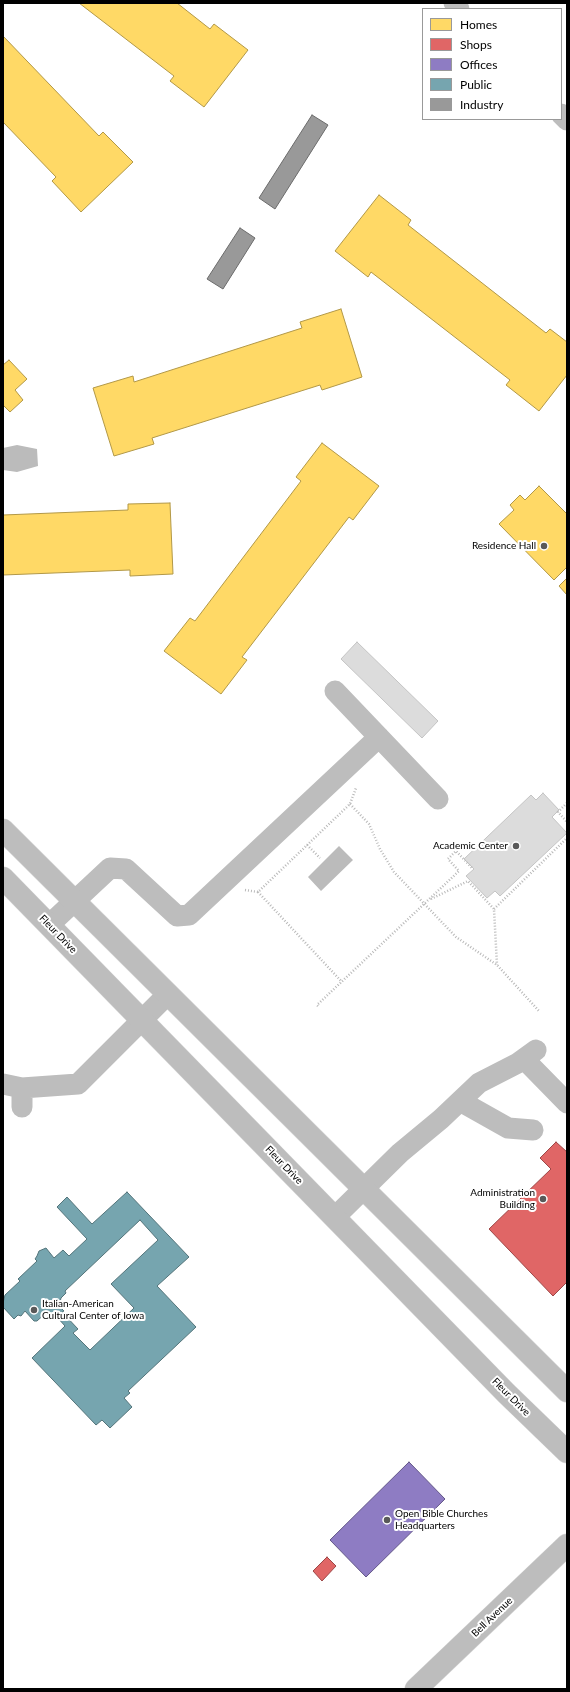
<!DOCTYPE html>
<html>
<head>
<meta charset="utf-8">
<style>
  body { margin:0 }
  #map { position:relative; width:570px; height:1692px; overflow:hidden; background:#fff; font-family:Lato,sans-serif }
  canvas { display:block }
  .frame { position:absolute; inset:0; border:4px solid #000; pointer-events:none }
  .legend { position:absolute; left:422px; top:8px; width:140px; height:112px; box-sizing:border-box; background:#fff; border:1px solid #999; margin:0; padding:5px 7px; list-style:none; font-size:12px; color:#000 }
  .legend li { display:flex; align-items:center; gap:8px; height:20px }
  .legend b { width:20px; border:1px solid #999 }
</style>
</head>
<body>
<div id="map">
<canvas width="570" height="1692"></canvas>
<div class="frame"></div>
<ul class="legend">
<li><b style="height:11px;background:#ffd966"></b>Homes</li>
<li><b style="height:11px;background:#e06666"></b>Shops</li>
<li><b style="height:11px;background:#8e7cc3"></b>Offices</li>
<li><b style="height:11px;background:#76a5af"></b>Public</li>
<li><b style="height:11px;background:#999"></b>Industry</li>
</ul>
</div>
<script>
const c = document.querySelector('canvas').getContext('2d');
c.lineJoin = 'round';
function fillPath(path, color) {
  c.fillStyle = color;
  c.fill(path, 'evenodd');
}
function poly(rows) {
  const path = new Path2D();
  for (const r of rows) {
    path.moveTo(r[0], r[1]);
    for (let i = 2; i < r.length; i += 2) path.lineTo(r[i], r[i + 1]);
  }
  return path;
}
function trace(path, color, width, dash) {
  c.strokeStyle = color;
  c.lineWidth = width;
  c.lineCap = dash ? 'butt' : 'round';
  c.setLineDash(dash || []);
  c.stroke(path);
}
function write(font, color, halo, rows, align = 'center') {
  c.font = font + ' Lato,sans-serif';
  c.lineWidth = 4;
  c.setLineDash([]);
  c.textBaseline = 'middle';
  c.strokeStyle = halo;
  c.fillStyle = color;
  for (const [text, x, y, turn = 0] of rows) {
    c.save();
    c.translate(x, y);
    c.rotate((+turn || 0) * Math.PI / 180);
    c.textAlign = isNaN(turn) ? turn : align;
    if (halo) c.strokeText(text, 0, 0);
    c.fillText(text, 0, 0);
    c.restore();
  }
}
const water = poly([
  [17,445,37,449,38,466,17,472,3,470,3,448],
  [339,846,353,860,321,891,308,877]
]);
const homes = poly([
  [79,3,177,3,210,29,214,24,248,50,204,107,170,81,174,76,79,3],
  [3,36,99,136,103,132,133,162,81,212,52,181,56,177,3,122,3,36],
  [379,195,411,220,408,225,546,333,550,329,567,342,567,375,539,411,506,385,510,380,371,272,368,277,335,251,379,195],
  [341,309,362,377,322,390,320,385,152,438,154,444,114,456,93,388,133,376,134,382,302,328,300,322,341,309],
  [9,360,27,379,15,390,23,400,10,412,3,405,3,365,9,360],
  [322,443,379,486,353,520,349,517,242,657,247,660,221,694,164,651,190,618,195,621,301,481,296,477,322,443],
  [539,486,567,514,567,567,554,580,499,524,514,510,510,505,520,495,525,500,539,486],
  [170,503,173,574,130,576,130,570,3,575,3,515,128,510,128,504,170,503],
  [567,578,567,595,559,586,567,578]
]);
const shops = poly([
  [556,1142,567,1152,567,1282,553,1296,489,1229,551,1169,540,1158,556,1142],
  [327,1557,336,1566,322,1581,313,1571,327,1557]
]);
const offices = poly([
  [409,1462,445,1499,366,1577,330,1540,409,1462]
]);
const public = poly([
  [127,1192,189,1257,157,1286,196,1327,128,1391,130,1393,124,1398,132,1407,110,1428,102,1420,96,1425,32,1358,65,1326,57,1317,55,1319,48,1311,37,1321,34,1321,25,1311,21,1316,18,1315,14,1319,3,1307,3,1303,5,1295,20,1281,18,1279,37,1261,35,1259,37,1256,39,1251,46,1248,54,1258,63,1250,69,1256,87,1239,57,1207,67,1197,92,1224,127,1192],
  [140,1220,158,1240,111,1284,134,1308,90,1350,73,1333,78,1329,62,1312,64,1311,59,1306,61,1298,66,1293,65,1291,140,1220]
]);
const industry = poly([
  [312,115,328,125,275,209,259,198,312,115],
  [240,228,255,238,223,289,207,279,240,228]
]);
const building = poly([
  [357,642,438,721,422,738,341,659,357,642],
  [543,793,559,810,552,817,567,833,500,896,495,891,487,898,466,876,474,869,464,859,531,795,536,800,543,793]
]);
const path = poly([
  [567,803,558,812,567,822],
  [350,804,369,824,380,849,394,872,456,937,497,965,539,1011],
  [307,845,320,858],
  [245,890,258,892,350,804,356,788],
  [258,892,342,982],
  [431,899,468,881,494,909,497,965],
  [494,909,567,838],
  [318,1006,317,1005,459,871,448,859,456,851,473,869]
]);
const minor = poly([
  [454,3,459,9],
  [561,114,567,120],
  [335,691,438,799],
  [49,925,110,868,126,869,177,916,189,915,379,737],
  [524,1059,567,1103],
  [3,1084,22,1088,78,1084,168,994],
  [460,1101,508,1128,533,1130],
  [22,1107,22,1088],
  [335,1217,400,1153,441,1119,479,1083,518,1063,536,1050]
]);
const major = poly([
  [3,830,567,1391],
  [3,878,506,1393,567,1452],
  [416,1689,567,1545]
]);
const markers = [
  [544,546,4,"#595959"],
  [516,846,4,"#595959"],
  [543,1199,4,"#595959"],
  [34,1310,4,"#595959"],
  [387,1520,4,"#595959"]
];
const poiNames = [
  ["Residence Hall",536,546],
  ["Academic Center",508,846],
  ["Administration",535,1193],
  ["Building",535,1205],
  ["Italian-American",42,1304,"left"],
  ["Cultural Center of Iowa",42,1316,"left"],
  ["Open Bible Churches",395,1514,"left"],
  ["Headquarters",395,1526,"left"]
];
const streetNames = [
  ["Fleur Drive",58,934,46],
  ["Fleur Drive",284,1165,46],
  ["Fleur Drive",511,1397,45],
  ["Bell Avenue",492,1617,-44]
];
fillPath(water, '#bbb');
fillPath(homes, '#ffd966');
trace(homes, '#b29847', 1);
fillPath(shops, '#e06666');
trace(shops, '#9d4747', 1);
fillPath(offices, '#8e7cc3');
trace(offices, '#635788', 1);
fillPath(public, '#76a5af');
trace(public, '#53747a', 1);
fillPath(industry, '#999');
trace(industry, '#6b6b6b', 1);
fillPath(building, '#dcdcdc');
trace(building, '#c4c4c4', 1);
trace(major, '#dbdbdb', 23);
trace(path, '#b8b8b8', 2.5, [1, 2]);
trace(minor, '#bdbdbd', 21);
trace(major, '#bdbdbd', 22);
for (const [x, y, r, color] of markers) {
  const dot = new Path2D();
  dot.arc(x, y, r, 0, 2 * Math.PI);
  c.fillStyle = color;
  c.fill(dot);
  trace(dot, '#fff', 1.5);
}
write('10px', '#000', '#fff', poiNames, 'right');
write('10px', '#000', '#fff', streetNames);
</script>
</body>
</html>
